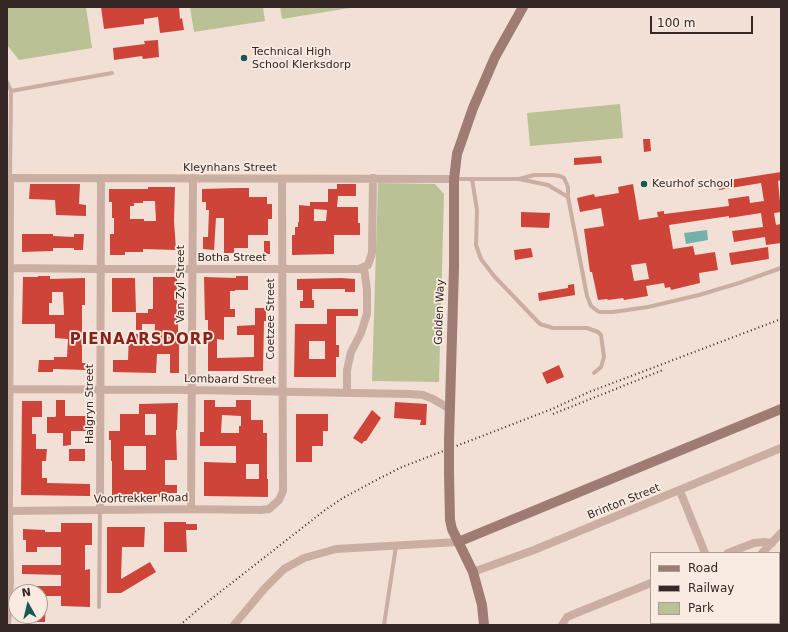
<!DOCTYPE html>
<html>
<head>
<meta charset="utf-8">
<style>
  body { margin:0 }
  #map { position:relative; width:788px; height:632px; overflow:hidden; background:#f2e0d6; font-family:"DejaVu Sans",sans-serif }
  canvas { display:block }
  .frame { position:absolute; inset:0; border:8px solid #342725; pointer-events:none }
  .legend { position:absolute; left:650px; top:552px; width:130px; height:72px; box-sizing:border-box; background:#faebe2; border:1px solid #ab9d96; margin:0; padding:5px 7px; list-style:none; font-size:12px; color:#342725 }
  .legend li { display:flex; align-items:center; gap:8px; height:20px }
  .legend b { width:20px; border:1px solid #ab9d96 }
  .north { position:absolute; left:8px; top:584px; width:40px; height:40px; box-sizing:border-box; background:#faebe2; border:1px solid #ab9d96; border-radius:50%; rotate:352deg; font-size:11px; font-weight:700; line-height:16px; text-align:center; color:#342725 }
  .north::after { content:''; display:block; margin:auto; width:14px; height:18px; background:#185852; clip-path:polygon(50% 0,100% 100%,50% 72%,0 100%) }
  .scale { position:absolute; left:650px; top:16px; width:103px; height:18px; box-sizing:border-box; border:2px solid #342725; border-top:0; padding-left:5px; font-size:12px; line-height:14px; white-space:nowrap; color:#342725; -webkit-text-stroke:3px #faebe2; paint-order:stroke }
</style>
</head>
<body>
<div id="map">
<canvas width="788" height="632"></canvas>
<div class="frame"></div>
<ul class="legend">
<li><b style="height:5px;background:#9e7c73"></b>Road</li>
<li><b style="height:5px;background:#342725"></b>Railway</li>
<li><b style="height:11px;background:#bac295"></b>Park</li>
</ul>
<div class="north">N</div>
<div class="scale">100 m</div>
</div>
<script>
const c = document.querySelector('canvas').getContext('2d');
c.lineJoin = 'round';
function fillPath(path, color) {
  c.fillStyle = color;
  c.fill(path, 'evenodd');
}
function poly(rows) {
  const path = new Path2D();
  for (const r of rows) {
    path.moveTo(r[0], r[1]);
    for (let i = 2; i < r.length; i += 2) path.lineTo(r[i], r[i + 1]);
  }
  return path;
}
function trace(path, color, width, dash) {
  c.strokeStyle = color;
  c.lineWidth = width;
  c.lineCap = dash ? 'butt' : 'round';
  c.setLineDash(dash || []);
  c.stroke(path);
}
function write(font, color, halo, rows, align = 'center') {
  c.font = font + ' "DejaVu Sans",sans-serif';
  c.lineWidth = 3.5;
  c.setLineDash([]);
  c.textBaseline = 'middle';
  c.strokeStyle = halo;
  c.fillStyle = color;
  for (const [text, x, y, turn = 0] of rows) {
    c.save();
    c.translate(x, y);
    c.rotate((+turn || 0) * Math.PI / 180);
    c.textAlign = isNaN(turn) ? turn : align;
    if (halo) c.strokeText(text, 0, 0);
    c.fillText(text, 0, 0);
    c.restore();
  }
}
const green = poly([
  [7,7,86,7,92,48,19,60,7,45],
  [190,7,263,7,265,21,194,32],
  [280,7,356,7,282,19],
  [620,104,623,138,530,146,527,113],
  [378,183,435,184,444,194,439,382,372,381]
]);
const water = poly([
  [707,230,708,240,686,244,684,233]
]);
const building = poly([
  [101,7,179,7,180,19,182,18,184,30,160,33,158,17,144,19,144,24,104,29],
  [158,40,159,57,143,59,142,56,114,60,113,48,145,44,144,41],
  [643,139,650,139,651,151,644,152],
  [601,156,602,163,574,165,574,158],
  [781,172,781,180,778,181,781,212,774,213,776,225,781,224,781,243,766,245,765,237,734,242,732,231,763,227,761,213,729,218,729,216,669,225,673,249,693,246,695,255,715,252,718,270,699,273,700,283,671,290,670,287,665,288,664,283,646,286,648,296,624,300,623,298,608,300,607,299,598,300,592,272,590,272,584,229,604,226,601,208,580,212,577,198,594,194,595,197,619,193,618,187,633,184,639,220,658,217,657,212,664,211,664,214,729,206,728,199,749,196,750,203,764,201,761,183,719,190,717,182],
  [646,263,649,279,634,281,631,265],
  [30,184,80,184,79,204,86,205,86,216,56,215,55,200,29,199],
  [337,184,356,184,356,196,338,196,337,207,358,207,358,223,360,223,360,235,334,235,334,254,292,255,292,235,295,235,295,227,298,227,298,222,299,222,299,205,310,206,310,202,328,202,328,189,337,189],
  [314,209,327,210,326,221,314,221],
  [148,187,175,187,174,221,176,250,143,249,143,252,125,252,125,255,110,255,110,234,114,234,114,218,112,218,112,202,109,202,109,189,148,189],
  [143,201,155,201,156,221,144,221,144,219,130,219,130,206,134,206,134,203,143,203],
  [237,188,249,188,249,197,267,197,267,204,272,204,272,219,268,219,268,235,248,235,248,248,234,248,234,253,224,253,224,218,216,218,214,250,203,249,203,237,208,237,209,210,206,210,206,202,202,202,202,189],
  [521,212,550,213,549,228,521,227],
  [22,234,53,234,53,236,74,237,74,234,84,234,83,250,74,250,74,248,53,248,53,251,22,252],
  [264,241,270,241,270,254,264,254],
  [768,247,769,259,731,265,729,253],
  [531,248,533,257,515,260,514,250],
  [38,276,50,276,50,279,85,278,85,305,82,305,82,363,86,363,86,370,53,369,53,372,38,372,39,360,54,360,54,357,67,357,68,339,55,338,55,324,22,324,23,277,38,277],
  [52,292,63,292,64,315,49,315,49,303,52,303],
  [236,276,248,276,248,290,235,290,235,291,230,291,230,309,235,309,235,317,224,317,224,340,217,339,217,358,254,357,254,335,237,335,237,326,255,325,255,308,266,308,266,321,264,321,263,371,208,371,208,320,205,320,204,277,236,278],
  [153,277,177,277,177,324,178,324,178,344,179,344,179,373,170,373,170,354,157,354,156,373,113,372,113,360,128,360,129,334,141,334,141,344,154,344,155,324,142,324,142,330,136,330,136,313,148,313,148,309,153,309],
  [112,278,135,278,136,312,112,312],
  [341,278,355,279,355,292,345,292,345,289,312,289,312,300,314,300,314,308,300,308,300,301,303,301,303,290,297,290,297,279],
  [574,284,575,295,539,301,538,293,568,288,568,285],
  [327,309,358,309,358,316,336,316,336,345,339,345,339,357,336,357,336,377,294,377,295,324,327,324],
  [309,341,325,341,325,359,309,359],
  [559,365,564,377,547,384,542,373],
  [56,400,65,400,65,416,87,416,87,431,71,431,71,445,63,446,63,433,47,433,47,417,55,417,56,416],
  [204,400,215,400,215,407,236,407,236,400,251,400,251,420,263,420,263,433,267,433,267,479,268,479,268,497,204,496,204,462,236,463,236,446,200,446,200,432,204,432],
  [222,415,241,416,241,426,239,426,239,433,221,433],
  [246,464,259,464,259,479,246,479],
  [22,401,42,401,42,417,32,417,32,434,36,434,36,449,47,449,46,461,42,461,42,478,47,478,47,483,90,484,90,496,21,495],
  [395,402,427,404,426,425,420,425,421,420,394,418],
  [178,403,177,430,176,430,177,460,165,460,165,485,177,485,177,493,165,493,165,497,112,496,112,461,111,461,111,440,109,440,109,431,120,431,120,414,139,414,139,404],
  [145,414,156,414,156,435,145,435],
  [124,446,146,446,146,470,124,470],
  [372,410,381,418,366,441,364,441,362,444,353,438],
  [296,414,328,414,328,431,323,431,323,446,312,446,312,462,296,462],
  [69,449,85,449,85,461,69,461],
  [164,522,186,522,186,524,197,524,197,530,186,530,187,552,164,552],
  [61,523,92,523,92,545,85,545,85,570,90,569,90,607,61,606,61,596,46,596,45,622,35,622,35,616,40,616,40,592,22,592,22,586,61,586,61,575,22,574,22,565,61,565,61,547,37,547,37,552,26,552,26,540,23,540,23,529,45,530,45,532,61,532],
  [107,527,145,527,144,547,122,547,121,579,150,562,156,572,121,593,107,593]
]);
const lane = poly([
  [7,82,11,91,10,178],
  [11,91,112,73],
  [454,179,519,179,548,185,568,197],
  [472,179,477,210,476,245,481,259,494,276,540,324,553,328,587,328,598,332,601,335,604,357,601,367,594,373],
  [519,179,534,175,553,175,560,176,564,178,568,187,568,197,587,296,591,306,599,312,613,312,648,307,699,295,739,283,781,268],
  [99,607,100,510],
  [384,625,396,546]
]);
const street = poly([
  [7,178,454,179],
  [7,268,101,269,359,269,368,265,372,253,373,178],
  [7,389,192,390,410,394,423,395,433,399,450,409],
  [347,393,347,370,351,352,361,333,367,314,367,290,364,268],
  [680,491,705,553],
  [191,509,193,178],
  [100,510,101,178],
  [7,511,191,509,261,510,269,509,279,500,283,491,282,179],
  [728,553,754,543,764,542,772,543],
  [762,553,781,533],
  [473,572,534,550,781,448],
  [7,624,10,582,9,511,10,178],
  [234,625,265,588,284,569,304,558,336,549,458,542],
  [562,625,567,617,574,614,651,583],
  [695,625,697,623]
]);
const secondary = poly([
  [449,440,454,267,454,179,457,154,473,108,495,57,523,7],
  [449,473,450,520,452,529,473,572,482,605,484,625],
  [458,542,781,409]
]);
const rail = poly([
  [553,414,663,370],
  [180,625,201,607,325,510,343,498,380,478,402,467,552,409,589,392,781,319]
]);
const secondaryBridge = poly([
  [449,473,449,440]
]);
const markers = [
  [244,58,4,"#185852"],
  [644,184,4,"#185852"]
];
const poiNames = [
  ["Technical High",252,52],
  ["School Klerksdorp",252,65],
  ["Keurhof school",652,184]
];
const streetNames = [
  ["Kleynhans Street",230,168],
  ["Botha Street",232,258],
  ["Van Zyl Street",181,284,-90],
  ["Golden Way",440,312,-88],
  ["Coetzee Street",271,319,-90],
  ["Lombaard Street",230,380,1],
  ["Halgryn Street",90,404,-90],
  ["Voortrekker Road",141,499,-1],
  ["Brinton Street",624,502,-22]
];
const districtNames = [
  ["PIENAARSDORP",142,340]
];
fillPath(green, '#bac295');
fillPath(water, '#73b1a9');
fillPath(building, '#ce4438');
trace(lane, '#caaea2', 4);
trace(street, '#caaea2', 8);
trace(secondary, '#9e7c73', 10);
trace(rail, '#342725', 2, [1, 3]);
trace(secondaryBridge, '#9e7c73', 10);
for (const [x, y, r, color] of markers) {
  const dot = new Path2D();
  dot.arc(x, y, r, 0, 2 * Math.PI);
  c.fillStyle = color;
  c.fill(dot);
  trace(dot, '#faebe2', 1.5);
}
write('11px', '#342725', '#faebe2', poiNames, 'left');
write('11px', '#342725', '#faebe2', streetNames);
c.letterSpacing = '1px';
write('bold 15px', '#882219', '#faebe2', districtNames);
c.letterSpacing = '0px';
</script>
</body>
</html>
